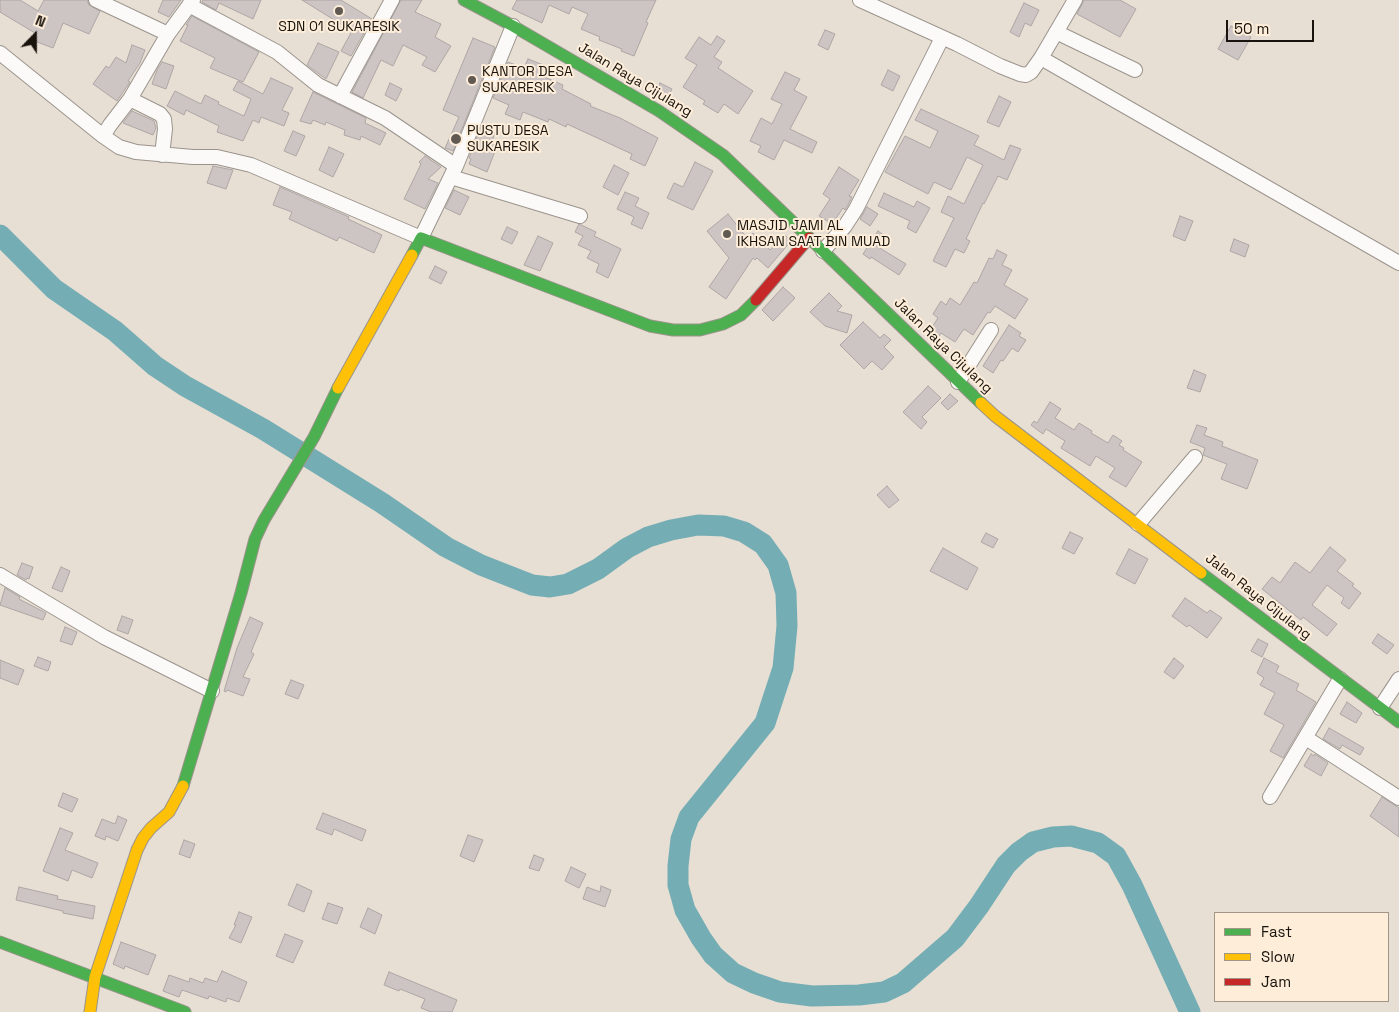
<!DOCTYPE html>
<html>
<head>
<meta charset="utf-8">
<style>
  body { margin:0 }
  #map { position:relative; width:1399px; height:1012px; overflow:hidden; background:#e7dfd4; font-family:"Space Grotesk",sans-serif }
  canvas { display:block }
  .legend { position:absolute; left:1214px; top:912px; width:175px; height:90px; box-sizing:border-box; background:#fdedd9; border:1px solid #a19687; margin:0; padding:6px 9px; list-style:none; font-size:15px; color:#18130c }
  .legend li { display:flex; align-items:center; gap:10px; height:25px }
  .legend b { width:25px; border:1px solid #a19687 }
  .north { position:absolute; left:10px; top:10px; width:50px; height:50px; -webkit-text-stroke:4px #fdedd9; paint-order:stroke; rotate:22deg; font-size:14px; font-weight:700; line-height:20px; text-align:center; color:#18130c }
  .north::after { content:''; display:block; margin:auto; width:18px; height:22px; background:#18130c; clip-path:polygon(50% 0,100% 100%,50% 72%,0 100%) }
  .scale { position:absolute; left:1226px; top:20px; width:88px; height:22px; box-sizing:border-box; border:2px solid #18130c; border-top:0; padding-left:6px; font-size:15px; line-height:18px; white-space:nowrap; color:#18130c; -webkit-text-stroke:4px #fdedd9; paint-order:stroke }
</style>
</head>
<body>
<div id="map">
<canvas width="1399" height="1012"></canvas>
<ul class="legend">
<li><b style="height:6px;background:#4caf50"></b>Fast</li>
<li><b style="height:6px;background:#ffc107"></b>Slow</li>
<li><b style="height:6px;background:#c62828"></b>Jam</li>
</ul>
<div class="north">N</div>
<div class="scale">50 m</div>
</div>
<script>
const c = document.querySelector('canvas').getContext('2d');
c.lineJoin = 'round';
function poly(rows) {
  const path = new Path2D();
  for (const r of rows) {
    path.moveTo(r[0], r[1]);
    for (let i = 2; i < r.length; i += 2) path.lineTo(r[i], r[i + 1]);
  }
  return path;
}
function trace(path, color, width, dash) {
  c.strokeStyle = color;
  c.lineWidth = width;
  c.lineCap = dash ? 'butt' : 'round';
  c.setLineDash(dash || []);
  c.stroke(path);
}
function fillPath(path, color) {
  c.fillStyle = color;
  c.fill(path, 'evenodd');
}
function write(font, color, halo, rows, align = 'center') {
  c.font = font + ' "Space Grotesk",sans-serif';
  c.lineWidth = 4;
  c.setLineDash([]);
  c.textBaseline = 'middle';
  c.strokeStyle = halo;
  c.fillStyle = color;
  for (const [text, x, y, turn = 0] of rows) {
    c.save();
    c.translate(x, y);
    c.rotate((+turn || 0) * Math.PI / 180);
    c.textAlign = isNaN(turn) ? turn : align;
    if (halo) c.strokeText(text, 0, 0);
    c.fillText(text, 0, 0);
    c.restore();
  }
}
const river = poly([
  [0,235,54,289,115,331,155,366,185,386,263,429,382,503,446,547,481,565,532,585,550,587,568,584,598,569,627,548,648,537,671,530,698,525,724,526,744,532,763,544,778,565,786,593,787,626,783,668,765,723,689,817,681,839,678,866,678,885,685,910,701,938,713,955,733,973,754,983,780,992,812,996,859,995,884,992,903,983,955,938,979,906,1006,865,1019,852,1033,842,1053,837,1071,836,1098,843,1116,856,1132,885,1190,1012]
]);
const building = poly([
  [0,0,20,0,38,11,44,0,87,0,89,5,100,11,89,34,63,23,53,48,32,40,35,33,0,12,0,0],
  [163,0,181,0,169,17,158,12,163,0],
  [203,0,261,0,253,19,219,3,216,10,202,2,203,0],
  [302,0,341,0,372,19,351,56,341,51,352,31,302,0],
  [401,0,422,0,415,12,441,24,435,37,451,46,435,72,422,65,427,57,403,45,393,66,381,60,363,98,352,92,401,0],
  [517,0,656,0,646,22,648,23,634,56,621,51,622,49,599,40,600,37,581,29,588,14,572,7,569,14,549,5,542,23,512,9,517,0],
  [1084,0,1120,0,1136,9,1120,37,1077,14,1084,0],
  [1024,3,1039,10,1031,26,1025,23,1019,37,1010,32,1024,3],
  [192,16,259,52,243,82,210,68,215,58,180,41,188,25,186,25,192,16],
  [1231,26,1251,37,1238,60,1218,49,1231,26],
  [825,30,835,34,828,50,818,45,825,30],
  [717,36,725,41,714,57,722,62,718,68,753,91,738,114,724,104,718,113,703,104,705,101,683,87,697,65,685,58,699,37,711,45,717,36],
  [473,38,495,47,453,151,445,148,459,117,443,110,473,38],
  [318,43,339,52,326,79,307,65,318,43],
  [132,45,145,50,140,63,128,81,130,82,117,101,93,84,106,66,109,68,116,57,126,63,132,45],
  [528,59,546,66,542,76,563,85,562,89,591,104,590,106,620,118,658,138,645,166,630,159,632,154,567,124,566,127,549,119,548,122,523,112,520,120,505,114,509,105,493,98,508,62,524,68,528,59],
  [162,62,174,66,166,89,152,84,157,70,162,62],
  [888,70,900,76,893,91,881,85,888,70],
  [785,72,800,79,794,90,807,97,790,129,817,142,812,153,784,140,774,160,758,152,761,146,750,141,761,118,772,124,782,104,771,99,785,72],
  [271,78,293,88,282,110,289,113,284,126,261,117,259,123,253,120,243,141,217,132,219,126,186,110,184,115,167,106,175,91,201,104,205,95,219,102,218,104,244,116,251,99,233,90,238,81,263,94,271,78],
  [390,83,402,89,396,101,385,95,390,83],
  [660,83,672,89,667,99,656,92,660,83],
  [313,92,366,118,365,123,386,133,380,145,361,136,360,140,344,135,345,130,326,122,325,125,313,120,311,124,300,121,313,92],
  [999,96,1011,102,999,127,987,122,999,96],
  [921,109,979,136,974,145,1004,160,1010,145,1021,149,1007,180,998,176,984,204,983,203,966,239,970,241,964,253,955,249,946,267,933,261,954,218,941,212,948,196,964,204,983,165,967,157,951,190,934,182,928,194,885,172,905,136,930,148,938,131,915,120,921,109],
  [132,111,154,121,156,128,153,135,123,123,132,111],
  [481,127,495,133,491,144,497,146,487,172,469,164,471,159,469,158,481,127],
  [293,131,305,136,296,156,284,151,293,131],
  [329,147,344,154,333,177,319,170,329,147],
  [425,156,441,167,428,179,438,183,425,209,404,199,421,164,419,162,425,156],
  [695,162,713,171,693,210,667,198,674,183,683,187,695,162],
  [614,165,629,173,618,195,603,187,614,165],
  [213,166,233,170,226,189,207,183,213,166],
  [839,167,859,180,849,196,852,197,848,205,845,210,843,208,832,224,819,216,830,199,823,194,839,167],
  [280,187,349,217,348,219,382,235,374,253,339,237,337,241,289,219,292,212,273,205,280,187],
  [454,190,469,197,460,215,445,208,454,190],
  [625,192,639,198,635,206,649,213,642,229,631,224,634,217,617,209,625,192],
  [884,193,914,207,917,201,930,208,916,233,907,228,910,221,878,206,884,193],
  [867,207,878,214,870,226,860,219,867,207],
  [728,214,747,238,753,233,770,250,785,235,791,241,768,268,757,258,755,260,753,258,726,299,709,287,729,258,707,231,728,214],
  [1180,216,1193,221,1185,241,1173,236,1180,216],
  [579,224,596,232,594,236,621,249,608,278,596,272,599,264,587,258,591,251,578,245,583,236,575,232,579,224],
  [507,227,518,232,512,244,501,239,507,227],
  [878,231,885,236,878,247,906,264,899,275,871,257,870,259,863,254,878,231],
  [538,236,553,243,540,271,524,265,538,236],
  [1234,239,1249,245,1245,257,1230,251,1234,239],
  [997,250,1007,255,1002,265,1012,270,1004,285,1028,299,1015,319,995,306,990,313,988,312,973,335,964,329,955,342,941,333,939,336,930,330,938,318,933,314,941,301,946,305,950,298,960,305,974,282,977,283,989,258,993,259,997,250],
  [435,266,447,272,441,284,429,278,435,266],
  [783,287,795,298,773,321,762,310,783,287],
  [829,293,842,306,837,311,852,315,847,333,825,326,810,312,829,293],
  [863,322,880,338,884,334,891,340,884,347,894,357,882,370,872,361,864,369,840,345,863,322],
  [1009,325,1021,333,1019,336,1026,340,1018,352,1012,348,1003,361,1001,360,993,373,983,366,1009,325],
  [1194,370,1206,375,1200,392,1187,388,1194,370],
  [928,386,941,398,922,417,927,422,921,429,903,412,928,386],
  [950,394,958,401,948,410,941,403,950,394],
  [1050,402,1061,409,1055,418,1074,430,1079,423,1092,431,1091,433,1108,443,1113,435,1122,441,1119,445,1124,448,1123,450,1142,462,1126,487,1109,477,1115,468,1096,456,1090,466,1061,448,1065,441,1046,429,1043,434,1031,425,1034,421,1037,423,1050,402],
  [1197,425,1207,428,1204,435,1223,442,1222,446,1258,460,1247,489,1221,479,1227,464,1203,455,1205,448,1190,442,1197,425],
  [887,486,899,500,889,508,877,495,887,486],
  [1070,532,1083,538,1074,554,1062,548,1070,532],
  [986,533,998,539,993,548,981,542,986,533],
  [1330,547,1346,560,1337,571,1354,584,1352,586,1361,593,1349,609,1341,603,1344,598,1327,585,1312,605,1337,624,1327,636,1303,617,1301,620,1262,589,1272,577,1280,583,1295,562,1310,573,1330,547],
  [943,548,978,568,967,590,930,571,943,548],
  [1129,549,1148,559,1135,584,1116,574,1129,549],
  [22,563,33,567,29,579,27,578,26,580,17,575,22,563],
  [61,567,70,571,62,592,52,588,61,567],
  [5,588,20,597,19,599,46,613,43,620,0,605,5,588],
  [1185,598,1207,613,1210,610,1222,618,1207,638,1189,625,1187,627,1172,616,1185,598],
  [122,616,133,620,128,634,117,630,122,616],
  [250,617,263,623,251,652,254,654,243,677,250,679,243,696,227,690,226,692,224,691,237,648,250,617],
  [65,627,77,632,72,645,60,641,65,627],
  [1378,634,1394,645,1387,654,1372,643,1378,634],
  [1258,639,1268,644,1262,657,1251,651,1258,639],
  [38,657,51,662,48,671,34,666,38,657],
  [1174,658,1184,666,1174,679,1164,672,1174,658],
  [1264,658,1279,666,1276,672,1299,684,1296,690,1316,702,1283,758,1270,751,1284,725,1264,714,1275,693,1260,685,1264,678,1257,673,1264,658],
  [0,660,24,670,18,685,0,678,0,660],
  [291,680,304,685,298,699,285,694,291,680],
  [1347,702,1362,713,1356,723,1340,714,1347,702],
  [1329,728,1364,748,1360,755,1342,745,1340,749,1323,739,1329,728],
  [1311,754,1314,756,1315,754,1328,763,1321,776,1304,766,1311,754],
  [63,793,78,799,72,812,58,806,63,793],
  [1382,797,1399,808,1399,837,1370,816,1382,797],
  [323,813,366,830,362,841,334,829,332,835,316,829,323,813],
  [118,816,127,820,118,841,106,836,105,840,95,836,102,819,115,824,118,816],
  [60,828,73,833,65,850,98,863,92,878,72,870,68,881,43,871,60,828],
  [468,835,483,840,474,862,460,856,468,835],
  [184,840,195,844,190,858,179,854,184,840],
  [534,855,544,859,539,871,529,868,534,855],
  [571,867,586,874,579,888,565,881,571,867],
  [297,884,312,891,304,912,288,905,297,884],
  [601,886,611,890,605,907,583,899,587,887,600,892,601,886],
  [19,887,58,896,57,899,95,906,93,919,63,913,63,911,16,900,19,887],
  [328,903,343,908,337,924,322,919,328,903],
  [368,908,382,915,375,934,360,927,368,908],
  [239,912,252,917,241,943,229,938,236,925,234,925,239,912],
  [285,934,303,941,293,963,276,956,285,934],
  [121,942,156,955,148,975,125,966,124,969,113,964,121,942],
  [222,971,247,982,239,1002,227,998,226,1002,209,996,208,999,182,990,179,997,163,991,169,975,189,982,190,978,203,983,205,978,217,982,222,971],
  [389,972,457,1000,452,1012,431,1012,421,1008,425,999,400,989,399,991,384,985,389,972]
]);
const street = poly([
  [96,0,168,34],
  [860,0,957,44,1000,66,1020,74,1026,75,1031,72,1041,58,1075,0],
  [189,5,277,52,318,85,385,118,456,166],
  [1056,32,1135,70],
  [0,53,103,136,119,147,136,152,193,157,217,157,251,165,421,238,456,166,513,26],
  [1041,58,1399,263],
  [340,96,392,0],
  [103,136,110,125,130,99],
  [162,155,165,129,164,119,160,114,130,99,168,34,193,0],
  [451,177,580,216],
  [823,251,845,226,856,209,942,38],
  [958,382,991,330],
  [1138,524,1195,457],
  [0,575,104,637,212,691],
  [1380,708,1399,679],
  [1306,738,1399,798],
  [1270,797,1340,679]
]);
const fast = poly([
  [464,0,513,26,659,111,723,155,981,403],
  [412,255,421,238,650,326,673,330,700,330,723,324,741,315,756,300],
  [1201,573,1399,722],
  [183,786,241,593,255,539,264,520,314,437,338,388],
  [0,942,185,1012]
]);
const slow = poly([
  [338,388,412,255],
  [981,403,995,416,1201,573],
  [90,1012,95,977,137,850,143,838,151,828,169,812,183,786]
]);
const jam = poly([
  [756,300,809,238]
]);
const markers = [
  [339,11,5,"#605a52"],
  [472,80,5,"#605a52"],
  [456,139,6,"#605a52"],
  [727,234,5,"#605a52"]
];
const poiNames = [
  ["SDN 01 SUKARESIK",339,27,"center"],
  ["KANTOR DESA",482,72],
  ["SUKARESIK",482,88],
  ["PUSTU DESA",467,131],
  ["SUKARESIK",467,147],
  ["MASJID JAMI AL",737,226],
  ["IKHSAN SAAT BIN MUAD",737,242]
];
const streetNames = [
  ["Jalan Raya Cijulang",635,80,31],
  ["Jalan Raya Cijulang",943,346,44],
  ["Jalan Raya Cijulang",1258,597,38]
];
trace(river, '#75adb4', 21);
fillPath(building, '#cdc5c4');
trace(building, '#ada6a4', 1);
trace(street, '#9b948c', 16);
trace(fast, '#9b948c', 13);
trace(slow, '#9b948c', 13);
trace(jam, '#9b948c', 13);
trace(street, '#fbfaf9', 14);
trace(fast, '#4caf50', 11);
trace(slow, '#ffc107', 11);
trace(jam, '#c62828', 11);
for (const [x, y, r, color] of markers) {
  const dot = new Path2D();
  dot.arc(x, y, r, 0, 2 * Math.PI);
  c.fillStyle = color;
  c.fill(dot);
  trace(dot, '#fdedd9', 2);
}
write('14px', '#18130c', '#fdedd9', poiNames, 'left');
write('14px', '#18130c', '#fdedd9', streetNames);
</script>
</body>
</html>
